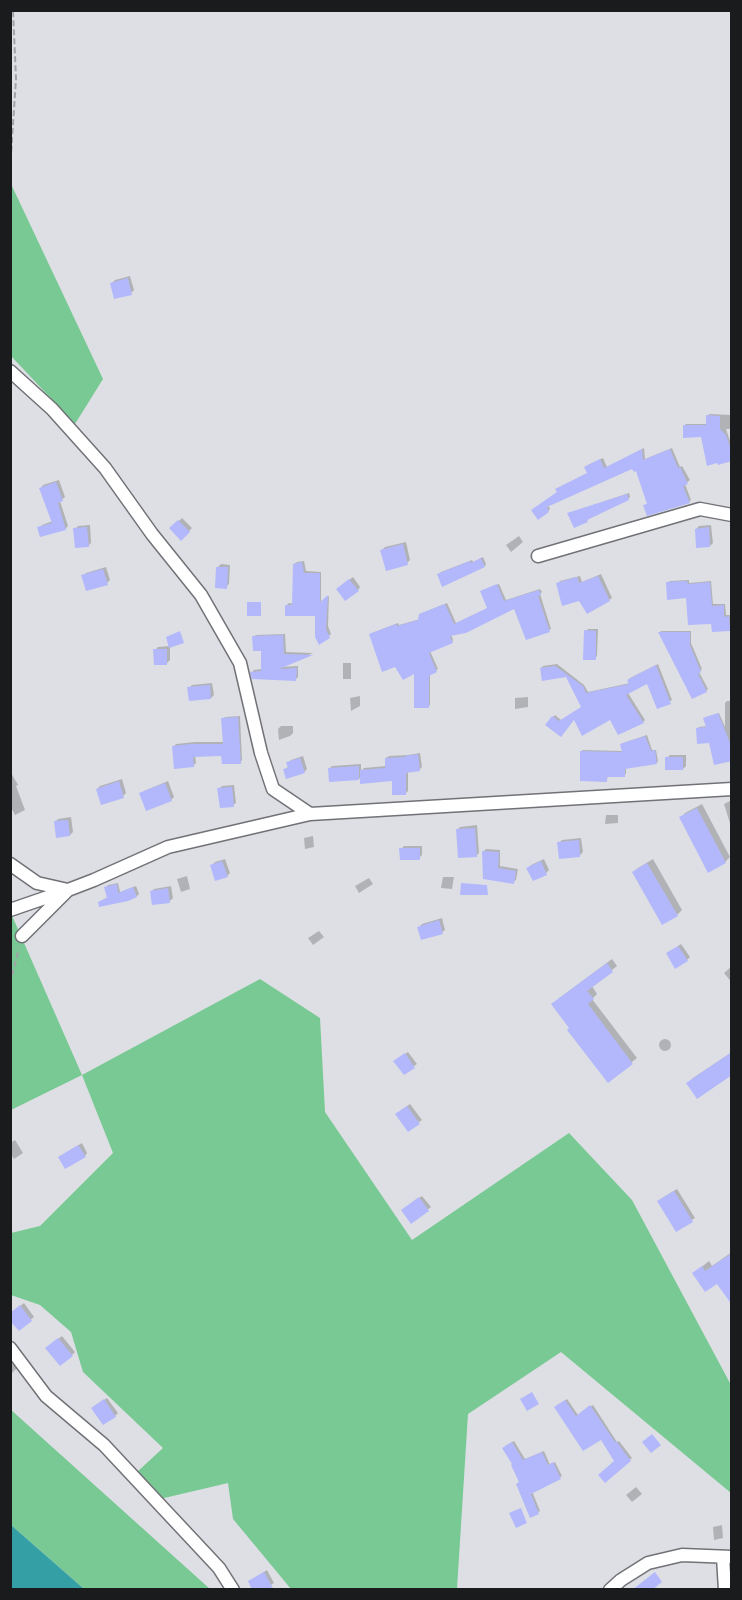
<!DOCTYPE html>
<html>
<head>
<meta charset="utf-8">
<style>
  body { margin:0 }
  #map { position:relative; width:742px; height:1600px; overflow:hidden; background:#dedfe4; font-family:"Public Sans",sans-serif }
  canvas { display:block }
  .frame { position:absolute; inset:0; border:12px solid #1a1b1d; pointer-events:none }
</style>
</head>
<body>
<div id="map">
<canvas width="742" height="1600"></canvas>
<div class="frame"></div>
</div>
<script>
const c = document.querySelector('canvas').getContext('2d');
c.lineJoin = 'round';
function fillPath(path, color) {
  c.fillStyle = color;
  c.fill(path, 'evenodd');
}
function poly(rows) {
  const path = new Path2D();
  for (const r of rows) {
    if (r.length === 3) {
      path.moveTo(r[0] + r[2], r[1]);
      path.arc(r[0], r[1], r[2], 0, 2 * Math.PI);
      continue;
    }
    path.moveTo(r[0], r[1]);
    for (let i = 2; i < r.length; i += 2) path.lineTo(r[i], r[i + 1]);
  }
  return path;
}
function trace(path, color, width, dash) {
  c.strokeStyle = color;
  c.lineWidth = width;
  c.lineCap = dash ? 'butt' : 'round';
  c.setLineDash(dash || []);
  c.stroke(path);
}
const green = poly([
  [11,184,103,379,75,424,11,356],
  [10,911,82,1075,260,979,320,1018,325,1112,412,1240,569,1133,632,1200,731,1385,731,1493,561,1352,468,1414,457,1589,291,1589,233,1519,228,1483,160,1499,137,1472,163,1448,83,1372,71,1332,40,1305,11,1295,11,1233,40,1226,113,1153,82,1075,11,1110],
  [10,1409,210,1589,84,1589,11,1525]
]);
const water = poly([
  [10,1525,11,1525,84,1589,11,1589]
]);
const shadow = poly([
  [130,276,134,290,131,293,112,283,115,280],
  [709,414,732,415,732,429,726,429,732,447,732,460,703,436,684,426,686,424,707,424,708,416],
  [644,448,645,459,672,448,680,467,682,466,690,480,685,484,691,500,689,502,645,506,648,503,636,469,633,467,548,505,550,509,548,511,533,511,588,473,586,467,588,465,603,458,607,467],
  [59,480,65,497,60,501,68,526,65,529,39,528,42,525,53,521,41,488,43,485],
  [629,493,630,497,628,499,588,518,587,521,569,513],
  [182,518,192,528,181,539,171,528],
  [90,525,91,543,88,546,75,529,78,526],
  [711,525,713,543,710,546,696,529,699,526],
  [519,536,523,542,511,552,506,545],
  [406,542,410,560,407,563,382,550,385,547],
  [483,557,486,564,485,566,443,585,439,574,441,572,472,560,473,562],
  [304,561,306,571,321,572,321,602,329,596,328,626,331,634,329,636,316,615,287,605,289,603,294,604,294,564,297,562],
  [221,564,230,565,229,584,226,587,218,567],
  [106,567,110,580,107,583,83,576,86,573],
  [601,574,612,598,609,600,580,599,558,584,560,581,580,576,582,582],
  [353,577,360,587,358,590,341,586],
  [689,580,689,583,711,581,713,604,725,604,726,615,732,615,732,628,713,629,713,622,688,597,667,583,670,581],
  [499,584,506,600,540,589,542,592,540,594,551,629,549,630,515,607,451,634,453,640,452,642,430,651,438,669,430,674,430,705,429,706,416,671,372,633,398,623,399,625,420,619,420,615,422,613,447,603,456,623,488,608,483,590],
  [588,629,598,629,597,656,595,659,586,631],
  [661,631,691,631,691,643,702,669,699,672,708,689,706,691,660,632],
  [732,633,732,664,730,664,730,635],
  [285,634,286,652,313,653,281,667,298,666,298,677,296,679,252,672,254,670,262,669,262,649,253,637,256,635],
  [170,646,170,660,167,663,155,650,158,647],
  [343,663,351,663,351,679,343,679],
  [557,664,584,685,588,692,630,683,628,680,630,678,658,664,672,700,658,707,648,682,628,693,645,720,643,722,619,733,610,718,574,718,563,733,553,717,555,715,561,720,583,707,566,676,541,668,543,666],
  [212,683,214,695,211,698,189,688,192,685],
  [360,696,360,706,351,711,350,698],
  [528,697,528,707,515,709,515,698],
  [727,701,732,701,732,759,710,742,698,728,699,727,707,726,705,718,706,717,719,713,725,727,725,703],
  [240,716,242,760,240,763,223,755,195,756,196,763,193,766,173,747,176,744,195,742,225,742,223,719,225,717],
  [281,726,293,726,293,733,290,736,279,740,278,729],
  [647,735,652,750,656,750,658,761,657,763,626,768,626,774,624,775,608,775,607,780,581,751,583,750,623,751,621,744,623,743],
  [420,753,422,767,419,770,408,771,408,791,406,793,393,779,362,776,359,779,329,769,332,766,361,764,361,771,364,768,386,766,386,758,389,756,408,755],
  [670,755,686,755,686,766,683,769,667,758],
  [303,756,307,769,304,772,284,770,289,766,288,763,291,760],
  [10,771,18,785,16,786,25,810,15,815,10,805],
  [122,779,126,793,123,796,97,789,100,786],
  [168,781,174,797,171,800,141,794,144,791],
  [234,785,236,803,233,805,219,789,222,786],
  [732,800,732,830,724,804],
  [702,804,730,857,725,862,681,818,685,813],
  [606,815,618,815,618,823,605,824],
  [71,817,73,832,70,835,55,822,58,819],
  [477,825,479,853,476,856,457,830,460,827],
  [313,836,314,847,305,849,304,838],
  [581,838,583,852,580,855,559,843,562,840],
  [404,846,422,846,422,855,419,858,401,849],
  [486,849,500,850,500,866,518,869,516,880,513,882,484,877,484,851],
  [225,859,230,873,227,876,212,865,215,862],
  [544,859,549,870,546,873,533,879,528,868,531,865],
  [653,859,682,910,677,915,633,872,638,868],
  [187,876,190,889,181,892,177,879],
  [443,877,454,877,452,889,441,888],
  [369,878,373,884,359,893,355,886],
  [118,883,120,892,136,886,139,894,137,896,99,902,108,897,106,887,108,885],
  [171,886,173,898,170,901,151,892,154,889],
  [442,918,445,930,442,932,419,927,422,924],
  [319,931,324,937,313,945,308,938],
  [681,944,690,957,687,960,668,953],
  [612,959,617,966,592,986,597,994,592,999,637,1058,608,1081,571,1028,558,999],
  [732,966,732,983,724,973],
  [665,1045,6],
  [408,1052,417,1064,414,1066,398,1059],
  [732,1052,732,1073,688,1083,693,1078],
  [410,1104,422,1120,419,1122,400,1111],
  [15,1140,23,1153,14,1159,10,1153,10,1143],
  [82,1143,87,1153,85,1156,59,1157],
  [677,1189,695,1218,676,1230,662,1198],
  [422,1196,431,1207,412,1222,406,1208],
  [732,1252,732,1303,717,1282,694,1273,709,1261,712,1266],
  [24,1303,34,1317,19,1329,10,1314],
  [62,1336,75,1352,72,1355,50,1345],
  [10,1362,17,1368,10,1375],
  [107,1398,118,1413,115,1416,96,1405],
  [567,1399,578,1415,593,1405,617,1442,619,1441,632,1458,605,1481,616,1461,601,1438,557,1406],
  [514,1441,525,1459,544,1451,550,1465,555,1462,562,1476,532,1491,540,1511,531,1516,514,1464,505,1446],
  [636,1487,642,1494,632,1502,626,1495],
  [722,1525,723,1538,714,1540,713,1527],
  [267,1570,274,1583,271,1585,249,1581]
]);
const building = poly([
  [128,278,132,295,114,299,110,283],
  [706,415,720,416,720,429,726,435,732,452,732,461,718,465,717,463,707,466,701,437,683,438,683,425,706,425],
  [642,449,643,460,670,449,678,468,680,467,688,484,683,486,690,503,647,516,643,505,647,504,636,471,634,472,632,469,547,507,549,512,538,520,531,510,557,492,555,489,587,473,584,467,600,459,604,468],
  [56,482,63,501,58,503,66,530,40,537,37,527,52,523,39,488],
  [627,494,629,500,587,520,588,522,574,528,567,513],
  [178,520,190,532,181,541,169,528],
  [87,527,89,547,75,548,73,528],
  [709,527,710,547,696,548,695,529],
  [403,544,408,565,386,571,380,550],
  [481,558,485,567,442,587,437,574,470,561,471,563],
  [302,562,304,573,320,573,320,602,328,595,326,629,330,638,319,645,315,637,315,616,285,616,285,605,292,605,293,564],
  [216,567,228,567,227,589,215,588],
  [103,569,108,585,86,591,81,575],
  [598,576,610,601,587,614,579,601,562,606,556,583,577,577,579,583],
  [349,579,359,591,345,601,336,589],
  [687,581,688,584,710,582,712,606,724,605,724,617,729,616,730,631,712,632,711,624,688,625,686,598,667,600,666,582],
  [497,584,504,601,539,590,541,595,538,596,550,632,526,640,514,609,466,633,450,636,453,643,429,653,437,672,429,676,429,708,414,708,414,674,403,680,395,667,382,672,369,634,396,624,397,626,418,620,419,614,445,604,454,624,487,608,480,591],
  [247,602,261,602,261,616,247,616],
  [584,630,596,631,596,660,583,660],
  [180,631,184,643,169,648,166,637],
  [658,632,690,632,690,645,701,672,698,674,707,692,692,699],
  [283,635,284,654,313,655,279,669,297,668,296,681,252,679,250,672,261,671,261,651,253,651,252,636],
  [153,649,167,649,167,665,154,665],
  [656,665,671,704,657,709,647,684,626,695,644,723,618,735,610,720,582,736,574,720,561,737,545,725,552,716,559,721,581,707,566,677,542,681,540,668,555,666,583,686,586,693,629,684,627,680],
  [210,685,211,699,189,701,187,687],
  [718,713,732,748,732,761,714,765,709,743,697,744,696,728,706,727,703,718],
  [238,717,241,764,222,764,221,756,193,757,194,767,174,769,172,746,191,744,223,744,221,718],
  [645,736,651,751,655,750,657,764,625,769,625,777,607,777,607,782,580,781,580,751,622,752,620,744],
  [418,754,420,771,406,773,406,795,392,795,392,781,360,784,360,770,385,768,385,758,405,757,405,756],
  [665,757,683,757,683,770,665,770],
  [300,758,305,773,286,779,283,769,288,768,286,762],
  [359,766,359,780,329,782,328,768],
  [119,781,124,798,101,805,96,789],
  [165,783,172,801,146,811,139,793],
  [232,787,234,807,220,808,217,788],
  [697,808,726,863,708,873,679,817],
  [68,820,70,836,56,838,54,821],
  [475,828,477,857,458,858,456,829],
  [579,840,580,857,559,859,557,842],
  [399,848,420,848,420,860,400,860],
  [482,851,499,852,498,868,516,871,514,884,483,879],
  [222,861,228,877,215,881,210,865],
  [541,861,547,875,533,881,526,868],
  [647,863,678,916,662,925,632,872],
  [461,883,487,885,488,895,460,895],
  [117,884,118,893,133,887,137,897,128,901,99,907,98,902,107,898,104,887],
  [168,888,170,903,152,905,150,891],
  [439,920,443,934,421,940,417,927],
  [678,946,688,961,675,969,666,953],
  [607,963,613,972,587,991,594,999,588,1004,633,1064,608,1083,567,1030,569,1028,551,1004],
  [732,1052,732,1075,697,1099,686,1083],
  [405,1053,415,1068,404,1075,393,1061],
  [407,1106,420,1124,408,1132,395,1114],
  [78,1145,86,1157,65,1169,58,1157],
  [674,1191,693,1222,676,1232,657,1201],
  [419,1197,429,1211,411,1224,401,1210],
  [732,1253,732,1305,717,1284,705,1292,692,1273,702,1266,705,1271],
  [20,1305,32,1321,19,1331,10,1321,10,1313],
  [58,1338,73,1356,60,1366,45,1348],
  [532,1392,539,1404,527,1411,520,1399],
  [104,1399,116,1417,103,1425,91,1408],
  [565,1400,576,1416,590,1405,615,1442,616,1441,631,1461,605,1483,598,1475,614,1461,601,1440,583,1451,554,1407],
  [652,1434,661,1445,651,1453,642,1442],
  [512,1442,523,1460,542,1452,548,1465,553,1462,561,1479,531,1494,539,1514,530,1518,516,1484,519,1482,511,1465,512,1464,502,1448],
  [521,1508,527,1523,516,1528,509,1513],
  [264,1572,274,1590,252,1590,248,1581],
  [655,1572,662,1582,652,1590,632,1590]
]);
const path = poly([
  [10,170,16,79,13,10],
  [10,984,19,948]
]);
const minor = poly([
  [10,371,52,409,105,468,152,534,201,595,240,663,261,753,273,789,310,814],
  [538,556,700,509,732,515],
  [10,864,37,883,68,890,10,910],
  [22,936,68,890,94,880,168,847,310,814,732,789],
  [10,1348,46,1396,104,1445,219,1568,233,1590],
  [723,1557,725,1590],
  [610,1590,621,1580,648,1563,682,1555,732,1557]
]);
fillPath(green, '#78c993');
fillPath(water, '#34a0a5');
fillPath(shadow, '#0003');
fillPath(building, '#b2b8fb');
trace(minor, '#717277', 15);
trace(path, '#a2a3a7', 2, [6, 3]);
trace(minor, '#fff', 12);
</script>
</body>
</html>
